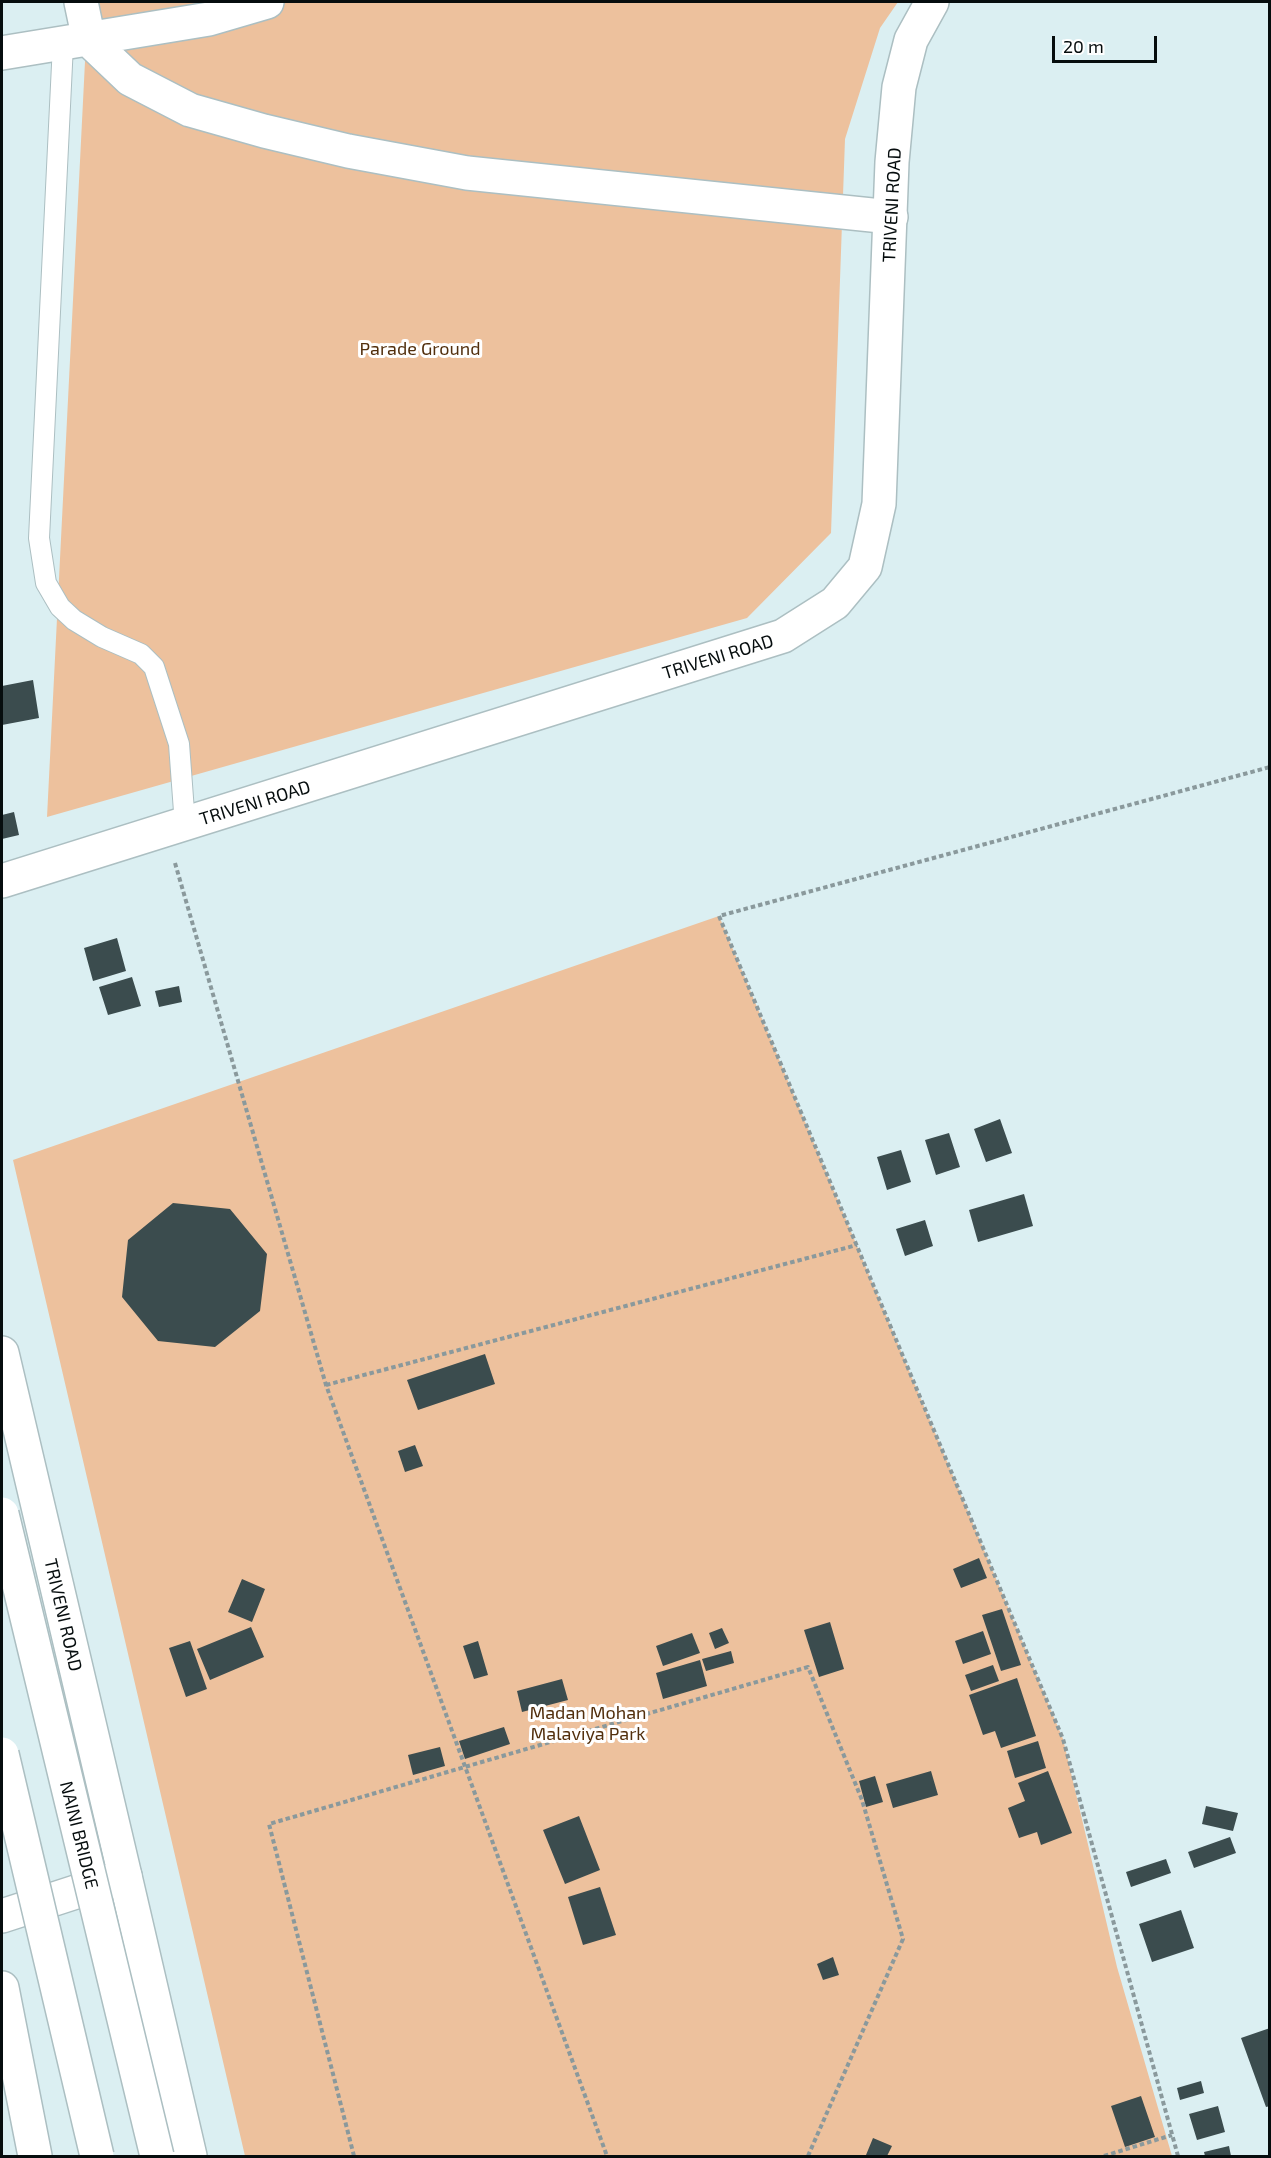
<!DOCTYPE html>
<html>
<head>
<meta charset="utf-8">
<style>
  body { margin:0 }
  #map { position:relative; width:1271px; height:2158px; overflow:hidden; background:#dbeff2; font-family:"Exo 2",sans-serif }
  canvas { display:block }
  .frame { position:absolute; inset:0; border:3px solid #060d0e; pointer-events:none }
  .scale { position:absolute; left:1052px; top:36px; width:105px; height:27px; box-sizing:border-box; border:3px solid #060d0e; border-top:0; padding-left:8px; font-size:18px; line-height:21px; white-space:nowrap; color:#060d0e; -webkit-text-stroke:4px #fff; paint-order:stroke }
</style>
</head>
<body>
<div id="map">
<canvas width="1271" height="2158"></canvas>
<div class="frame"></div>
<div class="scale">20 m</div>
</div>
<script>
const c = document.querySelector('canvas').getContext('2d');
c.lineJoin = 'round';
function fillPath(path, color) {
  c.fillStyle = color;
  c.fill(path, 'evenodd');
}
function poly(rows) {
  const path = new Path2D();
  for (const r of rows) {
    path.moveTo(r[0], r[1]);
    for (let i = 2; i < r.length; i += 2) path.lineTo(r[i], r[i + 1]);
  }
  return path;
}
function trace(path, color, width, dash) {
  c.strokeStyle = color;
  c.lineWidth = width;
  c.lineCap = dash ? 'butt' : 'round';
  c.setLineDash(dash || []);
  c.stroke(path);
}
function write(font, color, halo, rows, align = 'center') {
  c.font = font + ' "Exo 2",sans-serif';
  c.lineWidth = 6;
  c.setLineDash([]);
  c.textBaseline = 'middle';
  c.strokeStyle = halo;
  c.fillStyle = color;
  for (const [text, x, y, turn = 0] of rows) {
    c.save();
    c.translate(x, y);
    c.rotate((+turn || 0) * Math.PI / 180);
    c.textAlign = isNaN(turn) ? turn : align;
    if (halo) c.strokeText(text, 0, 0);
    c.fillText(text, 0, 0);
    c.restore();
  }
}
const green = poly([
  [88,2,898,2,880,28,845,139,831,533,747,618,47,817],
  [719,916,1063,1739,1117,1967,1172,2156,245,2156,13,1160]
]);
const building = poly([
  [33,680,39,718,2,725,2,686],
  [14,812,19,835,2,839,2,815],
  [117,938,126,971,93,981,84,948],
  [132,977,141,1006,108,1015,99,987],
  [179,986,182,1002,159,1007,155,991],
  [1000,1119,1012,1153,986,1162,974,1129],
  [949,1133,960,1167,936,1175,925,1140],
  [901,1150,911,1182,887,1190,877,1157],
  [1024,1194,1033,1226,978,1242,969,1210],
  [173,1203,230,1209,267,1254,260,1311,215,1347,158,1341,122,1297,128,1240],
  [925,1220,933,1246,905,1256,896,1229],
  [485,1354,495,1384,418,1410,407,1380],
  [415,1445,423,1466,405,1472,398,1451],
  [979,1558,987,1578,961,1588,953,1569],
  [242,1579,265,1589,252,1622,228,1612],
  [1002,1609,1021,1665,1001,1671,982,1615],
  [830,1622,844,1669,819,1677,804,1630],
  [251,1627,264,1657,210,1680,197,1649],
  [722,1628,729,1643,715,1649,709,1633],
  [983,1631,991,1654,963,1664,955,1641],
  [692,1633,700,1653,663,1666,656,1646],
  [190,1641,207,1689,186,1697,169,1648],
  [478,1641,488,1675,474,1679,463,1646],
  [731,1651,734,1663,706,1671,702,1659],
  [700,1660,707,1686,663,1699,656,1673],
  [993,1665,999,1681,971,1691,965,1675],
  [1017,1678,1036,1736,1001,1748,995,1731,983,1735,969,1695],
  [562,1679,568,1700,522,1712,517,1691],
  [504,1727,510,1744,465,1759,459,1741],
  [1038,1741,1046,1768,1015,1778,1007,1751],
  [440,1747,445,1766,413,1775,408,1755],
  [931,1771,938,1795,893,1808,886,1784],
  [1048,1771,1072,1833,1041,1845,1037,1832,1019,1838,1008,1808,1025,1801,1018,1783],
  [875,1776,883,1802,866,1807,859,1781],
  [1206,1806,1238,1813,1233,1831,1202,1824],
  [579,1816,600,1870,565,1884,543,1830],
  [1230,1837,1236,1853,1194,1868,1188,1852],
  [1166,1859,1171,1873,1131,1887,1126,1872],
  [600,1887,616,1935,583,1945,568,1897],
  [1181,1910,1194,1948,1152,1962,1139,1924],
  [833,1957,839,1975,823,1980,817,1964],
  [1270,2028,1270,2106,1266,2107,1241,2038],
  [1201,2081,1204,2093,1180,2100,1177,2088],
  [1141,2096,1155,2137,1125,2147,1111,2106],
  [1218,2106,1225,2132,1197,2140,1189,2114],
  [873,2138,892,2146,887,2156,866,2155],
  [1229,2146,1231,2156,1205,2156,1204,2152]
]);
const path = poly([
  [175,863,326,1385,607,2156],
  [326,1385,857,1245],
  [354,2156,269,1824,808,1667,862,1800,903,1939,808,2156],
  [1104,2156,1172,2135],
  [1178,2156,1063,1739,719,916,1270,767]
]);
const lane = poly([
  [63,44,39,538,46,583,60,607,74,620,102,637,141,654,154,667,179,744,185,825]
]);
const street = poly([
  [81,2,89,40,130,79,190,110,264,131,348,151,467,173,891,217],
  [2,53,209,19,267,2],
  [125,1876,190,2156]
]);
const secondary = poly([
  [2,881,783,636,835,603,865,567,879,504,892,162,899,87,911,40,932,2],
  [2,1353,125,1876,2,1916],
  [2,1988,35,2156]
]);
const highwayBridge = poly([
  [2,1514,157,2156],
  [2,1754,97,2156]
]);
const streetNames = [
  ["TRIVENI ROAD",892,205,-87],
  ["TRIVENI ROAD",718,657,-17],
  ["TRIVENI ROAD",255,803,-17],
  ["TRIVENI ROAD",63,1615,77],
  ["NAINI BRIDGE",79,1835,76]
];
const parkNames = [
  ["Parade Ground",420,349],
  ["Madan Mohan",588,1713],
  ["Malaviya Park",588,1734]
];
fillPath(green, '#edc19d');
fillPath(building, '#3b4c4e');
trace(lane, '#acbfc2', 22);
trace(street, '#acbfc2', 36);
trace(secondary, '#acbfc2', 36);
trace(path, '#8a999c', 4, [4.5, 3]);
trace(lane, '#fff', 20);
trace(street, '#fff', 33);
trace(secondary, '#fff', 33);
trace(highwayBridge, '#acbfc2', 36, []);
trace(highwayBridge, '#fff', 33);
write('18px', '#060d0e', '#fff', streetNames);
write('18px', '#522f0d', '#fff', parkNames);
</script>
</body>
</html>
